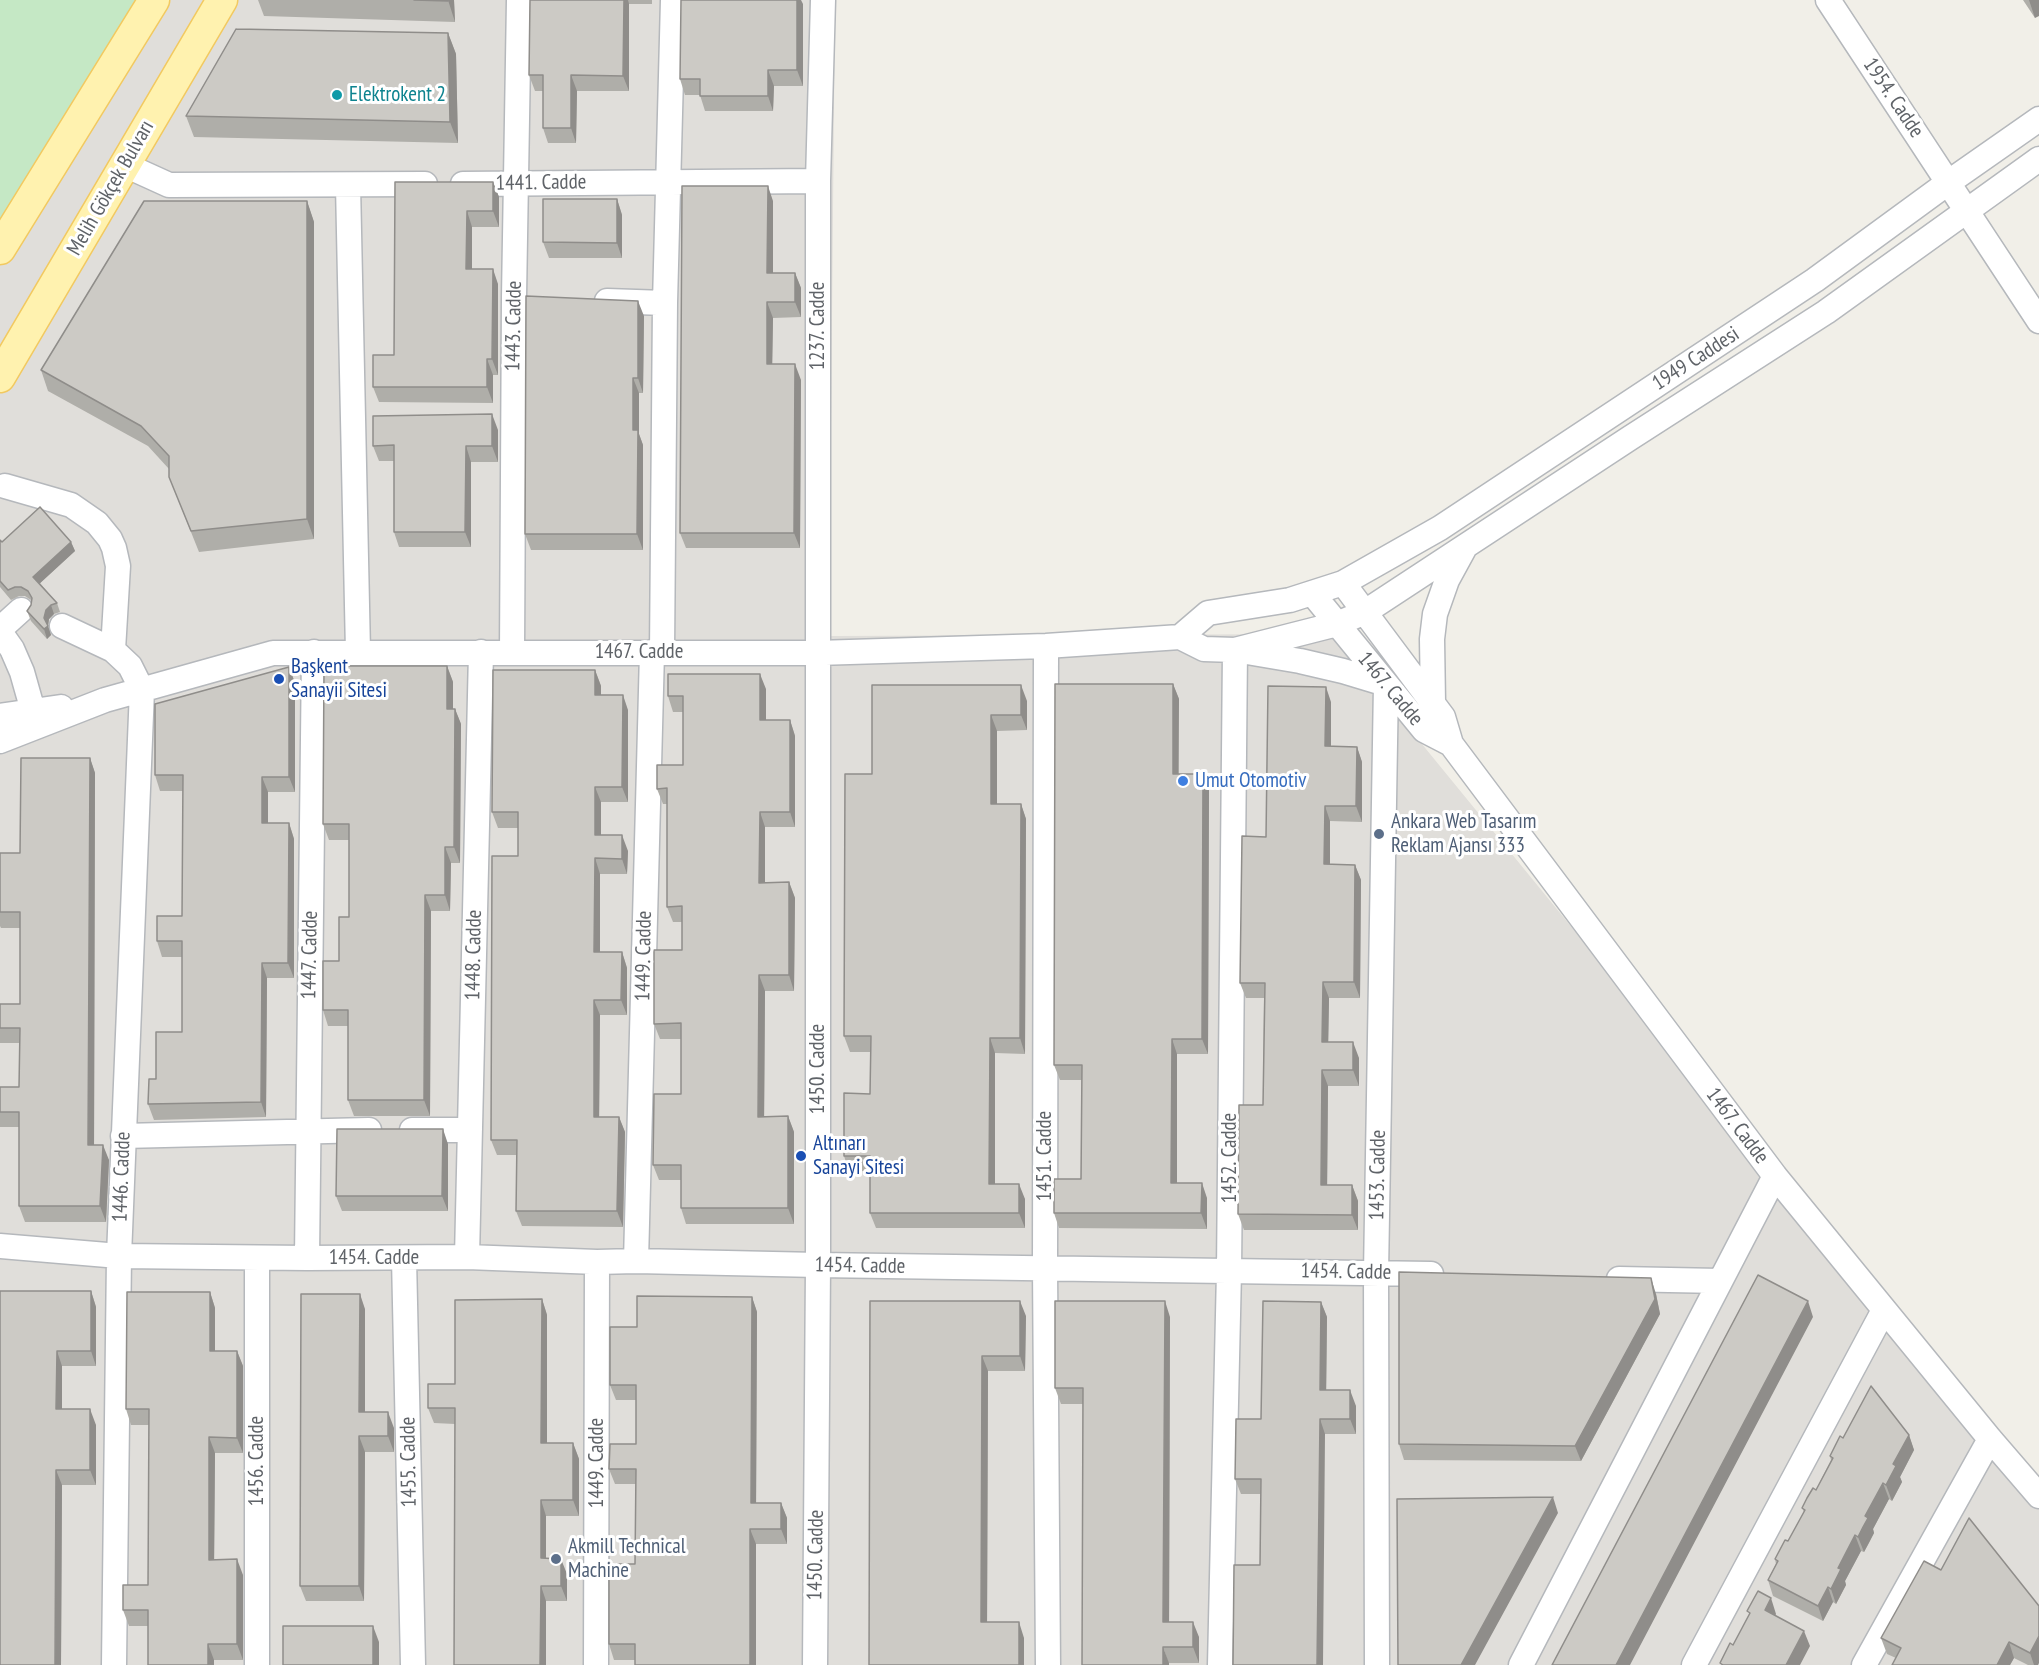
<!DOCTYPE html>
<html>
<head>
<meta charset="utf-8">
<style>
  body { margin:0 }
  canvas { display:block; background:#f1efe8 }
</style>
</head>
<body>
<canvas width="2039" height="1665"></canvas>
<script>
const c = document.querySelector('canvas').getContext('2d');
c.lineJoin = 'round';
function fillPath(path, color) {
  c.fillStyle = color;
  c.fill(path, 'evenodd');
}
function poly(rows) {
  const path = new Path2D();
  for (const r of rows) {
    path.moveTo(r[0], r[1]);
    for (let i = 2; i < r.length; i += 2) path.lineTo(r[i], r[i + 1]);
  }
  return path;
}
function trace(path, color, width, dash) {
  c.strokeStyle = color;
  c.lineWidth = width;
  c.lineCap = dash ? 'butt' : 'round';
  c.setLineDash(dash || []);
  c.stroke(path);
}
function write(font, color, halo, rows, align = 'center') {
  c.font = font + ' "PT Sans Narrow",sans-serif';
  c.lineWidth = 6;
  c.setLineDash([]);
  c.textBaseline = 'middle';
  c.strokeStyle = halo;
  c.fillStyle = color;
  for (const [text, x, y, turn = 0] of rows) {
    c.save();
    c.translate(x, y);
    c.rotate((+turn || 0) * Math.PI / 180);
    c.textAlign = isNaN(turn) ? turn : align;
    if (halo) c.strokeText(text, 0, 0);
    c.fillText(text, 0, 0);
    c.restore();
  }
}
const industrial = poly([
  [0,0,835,0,829,636,1332,634,2039,1499,2039,1665,0,1665]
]);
const green = poly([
  [0,0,136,0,0,234]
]);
const minor = poly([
  [1828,0,2039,321],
  [125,165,169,185,425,184],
  [463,184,818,181],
  [348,185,358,652],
  [607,301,665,303],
  [5,486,71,505,97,523,110,539,114,548,118,566,113,650],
  [1343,583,1443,717,1451,744,1775,1176,1990,1439,2039,1496],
  [1312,593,1424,730,1451,744],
  [62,626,113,650,130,666,142,690,119,1256,114,1665],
  [0,629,21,610],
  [0,632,12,649,22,672,33,711],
  [1180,637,1208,613,1290,600,1343,583,1440,528,1815,280,1949,182,2039,119],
  [1046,646,1045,1268,1048,1665],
  [512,652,514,297,519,0],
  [662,652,665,303,673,0],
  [1433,703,1432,639,1435,614,1447,580,1465,547],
  [0,716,61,707],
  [0,741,105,700,273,653,817,653,1046,646,1180,637,1204,649,1235,650,1337,624,1365,612,1630,438,1826,312,2039,159],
  [412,1130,470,1130],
  [123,1136,369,1130],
  [0,1246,119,1256,307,1258,467,1257,597,1262,636,1261,818,1265,1431,1274],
  [467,1257,481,652],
  [257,1258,257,1665],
  [307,1258,314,652],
  [404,1258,413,1665],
  [636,1261,652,652],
  [1619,1279,1720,1281],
  [596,1665,597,1262],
  [815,1665,818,1265,818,181,823,0],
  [1220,1665,1229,1271,1235,650,1300,661,1343,671,1386,684,1376,1273,1377,1665],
  [1521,1665,1775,1176],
  [1694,1665,1884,1310],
  [1864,1665,1990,1439]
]);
const major = poly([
  [0,249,154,0],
  [0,377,222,0]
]);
const wall = poly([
  [258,0,454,0,455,22,264,16],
  [530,0,652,0,652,4,629,4,629,91,577,91,576,143,548,143,543,128,543,91,535,91,529,75],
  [2023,0,2039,0,2035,18],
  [803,4,803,86,774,86,773,111,705,111,700,95,685,95,680,79],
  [448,33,456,54,458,143,194,137,186,116],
  [395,182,493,182,499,197,499,227,472,227,472,269,498,284,498,375,493,375,493,403,379,402,373,387,394,355],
  [617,199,622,215,622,258,549,258,543,242],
  [307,201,314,222,314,539,199,552,169,477,169,469,148,446,48,391,41,370],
  [773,201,773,273,795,273,801,288,801,317,773,318,772,364,801,380,800,548,686,548,680,533],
  [644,316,643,393,639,393,639,434,643,445,643,550,531,550,525,534],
  [498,430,498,462,471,462,471,547,399,547,394,532,394,461,379,461,373,446],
  [0,540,2,542,71,542,75,551,40,583,57,603,60,612,54,614,49,619,48,626,51,635,47,639,31,621,27,611,31,605,31,600,25,596,19,596,11,600,0,587],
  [447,666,453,682,453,709,455,709,461,724,460,863,451,863,450,911,431,911,430,1116,354,1116,348,1100,348,1026,328,1026,323,1010,339,961,349,917,349,840,329,840,323,824],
  [289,667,295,683,295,792,268,792,268,823,289,823,294,839,294,978,267,978,266,1117,154,1120,148,1104,156,1079,182,1032,182,957,162,957,157,941,182,916,183,791,160,791,155,775],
  [595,670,601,686,601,695,628,710,628,802,601,802,601,835,628,851,627,874,600,874,600,952,622,952,627,968,627,1015,600,1015,599,1117,619,1117,625,1132,623,1227,522,1226,516,1211,517,1155,497,1155,491,1140,518,856,518,828,498,828,492,812],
  [1173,684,1179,699,1179,774,1209,789,1208,1054,1177,1054,1177,1183,1207,1198,1207,1229,1059,1228,1054,1213,1081,1179,1082,1080,1060,1080,1054,1065],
  [872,685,1027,701,1027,730,997,731,997,804,1021,804,1026,819,1025,1054,995,1053,995,1184,1025,1199,1025,1228,876,1228,870,1213,870,1171,849,1171,844,1156,870,1094,871,1052,850,1052,844,1036,872,774],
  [766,689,766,720,790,720,795,736,795,827,765,827,765,883,789,882,795,898,794,991,765,991,764,1116,788,1116,794,1132,794,1224,686,1224,681,1208,681,1180,659,1180,653,1165,681,1094,681,1039,660,1039,654,1024,682,950,682,922,673,922,667,907,667,804,663,804,657,789,683,765,683,712,673,712,668,696],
  [1331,702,1331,746,1357,747,1362,762,1362,822,1330,821,1330,864,1355,865,1361,880,1360,998,1329,998,1328,1042,1359,1058,1359,1086,1328,1086,1327,1185,1352,1185,1358,1201,1358,1230,1244,1230,1238,1214,1263,1105,1264,998,1246,998,1240,983,1266,837],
  [90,758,95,773,94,1145,109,1160,106,1222,25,1222,19,1206,19,1127,0,1127,0,1087,19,1087,20,1043,0,1043,0,1004,20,1004,20,928,1,928,0,926,0,853,20,853],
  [448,1144,448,1211,342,1211,336,1196],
  [0,1291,91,1291,96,1307,96,1366,62,1366,62,1409,96,1425,96,1485,62,1485,61,1665],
  [210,1292,215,1308,215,1351,237,1351,243,1366,243,1453,215,1453,214,1560,243,1575,243,1660,214,1660,214,1665,148,1665,148,1626,129,1626,123,1610,148,1585,149,1425,131,1425,126,1409],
  [1656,1294,1660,1314,1581,1461,1404,1460,1399,1444],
  [752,1297,757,1312,756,1503,781,1503,787,1518,787,1544,756,1544,756,1665,635,1665,635,1660,614,1660,609,1644,635,1564,636,1484,615,1484,609,1469,636,1444,636,1400,616,1400,610,1385,637,1327],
  [542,1299,547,1315,547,1443,573,1443,579,1459,579,1516,546,1516,546,1558,567,1574,567,1601,546,1601,546,1665,454,1665,455,1424,434,1423,428,1408,455,1384],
  [870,1301,1026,1316,1025,1371,988,1371,987,1622,1024,1638,869,1665],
  [1321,1302,1327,1317,1326,1390,1356,1406,1356,1434,1325,1434,1260,1565,1261,1494,1241,1494,1235,1479,1261,1419],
  [365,1309,365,1412,394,1428,394,1452,365,1452,364,1601,306,1601,300,1586],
  [1170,1317,1169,1622,1199,1637,1199,1663,1169,1663,1169,1665,1083,1404,1061,1404,1055,1388],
  [1909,1435,1914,1450,1900,1477,1902,1482,1892,1501,1889,1499,1873,1529,1874,1533,1869,1543,1864,1552,1861,1551,1845,1581,1846,1585,1836,1604,1833,1602,1823,1621,1773,1596,1768,1580,1776,1564,1775,1559,1788,1541,1804,1512,1802,1508,1816,1490,1831,1460,1830,1456,1843,1438],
  [1969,1518,2038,1665,2028,1665,2014,1658,2010,1665,1892,1665,1896,1658,1887,1654,1881,1638,1941,1570]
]);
const shadedWall = poly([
  [448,0,454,0,455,22],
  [624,0,628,0,629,4,629,91,623,76],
  [797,0,801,0,803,4,803,86,797,70],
  [2029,0,2039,0,2039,16,2035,18],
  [448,33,456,54,458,143,450,122],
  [768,70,774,86,773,111,768,96],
  [571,75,577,91,576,143,571,128],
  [493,182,499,197,499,227,493,211],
  [768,186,773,201,773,288,767,273],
  [617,199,622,215,622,258,617,243],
  [307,201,314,222,314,539,307,519],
  [467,211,472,227,472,285,466,269],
  [493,269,498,284,498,375,492,359],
  [795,273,801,288,801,317,795,302],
  [638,301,644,316,643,393,638,378],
  [767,302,773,318,772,380,767,364],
  [487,359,493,375,493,403,487,387],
  [795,364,801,380,800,548,794,533],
  [633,378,639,393,639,434,643,445,643,550,637,534,633,430],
  [492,414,498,430,498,462,492,446],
  [466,446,471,462,471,547,465,532],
  [71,542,75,551,37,586,33,577],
  [51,605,54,614,49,619,48,626,51,635,47,639,44,629,44,618,46,610],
  [447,666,453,682,453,724,447,709],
  [289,667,295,683,295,792,289,777],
  [595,670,601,686,601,710,595,695],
  [760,674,766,689,766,736,760,720],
  [1173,684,1179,699,1178,789,1173,774],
  [1021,685,1027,701,1027,730,1021,715],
  [1326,687,1331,702,1331,762,1325,746],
  [623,695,628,710,628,802,622,787],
  [455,709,461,724,460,863,454,847],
  [991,715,997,731,997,819,991,804],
  [790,720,795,736,795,827,790,812],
  [1357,747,1362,762,1362,822,1356,806],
  [90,758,95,773,94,1160,88,1145],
  [1203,774,1209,789,1208,1054,1202,1039],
  [262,777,268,792,268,839,262,823],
  [595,787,601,802,601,851,595,835],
  [1021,804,1026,819,1025,1054,1020,1038],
  [1325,806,1330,821,1330,880,1324,864],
  [760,812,765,827,765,898,759,883],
  [289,823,294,839,294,978,288,963],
  [622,835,628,851,627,874,622,859],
  [445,847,451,863,450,911,445,895],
  [595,858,600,874,600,968,594,952],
  [1355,865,1361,880,1360,998,1354,982],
  [789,882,795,898,794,991,789,975],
  [425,895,431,911,430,1116,424,1100],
  [622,952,627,968,627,1015,621,1000],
  [262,963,267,978,266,1117,261,1102],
  [759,975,765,991,764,1132,758,1117],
  [1323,982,1329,998,1328,1058,1322,1042],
  [594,1000,600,1015,599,1132,594,1117],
  [990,1038,995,1053,995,1199,989,1184],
  [1172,1039,1177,1054,1177,1199,1171,1183],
  [1353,1042,1359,1058,1359,1086,1353,1070],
  [1322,1070,1328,1086,1327,1200,1321,1185],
  [788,1116,794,1132,794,1224,788,1208],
  [619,1117,625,1132,623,1227,617,1211],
  [443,1129,448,1144,448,1211,442,1196],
  [103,1145,109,1160,106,1222,100,1206],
  [1202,1183,1207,1198,1207,1229,1201,1213],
  [1019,1184,1025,1199,1025,1228,1019,1213],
  [1352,1185,1358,1201,1358,1230,1352,1215],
  [1651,1278,1656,1294,1660,1314,1581,1461,1575,1446],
  [91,1291,96,1307,96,1366,91,1351],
  [210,1292,215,1308,215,1367,210,1351],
  [360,1294,365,1309,365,1428,359,1412],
  [752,1297,757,1312,756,1518,751,1503],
  [542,1299,547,1315,547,1459,541,1443],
  [1020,1301,1026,1316,1025,1371,1020,1356],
  [1165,1301,1170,1317,1169,1637,1163,1622],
  [1808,1301,1813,1317,1630,1665,1616,1665],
  [1321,1302,1327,1317,1326,1406,1320,1390],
  [57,1351,62,1366,62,1425,56,1409],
  [237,1351,243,1366,243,1453,237,1438],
  [982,1356,988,1371,987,1638,981,1622],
  [1350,1390,1356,1406,1356,1434,1350,1419],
  [90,1409,96,1425,96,1485,90,1470],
  [388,1412,394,1428,394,1452,388,1436],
  [1320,1419,1325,1434,1323,1665,1317,1665],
  [1909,1435,1914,1450,1900,1477,1902,1482,1892,1501,1886,1485,1893,1464],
  [359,1436,365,1452,364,1601,359,1586],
  [209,1437,215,1453,214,1575,209,1560],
  [573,1443,579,1459,579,1516,573,1500],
  [56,1470,62,1485,61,1665,55,1665],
  [1883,1483,1889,1499,1873,1529,1874,1533,1864,1552,1858,1537,1865,1516],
  [1553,1497,1558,1513,1475,1665,1461,1665],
  [541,1500,546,1516,546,1574,541,1558],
  [781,1503,787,1518,787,1544,781,1529],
  [750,1529,756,1544,756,1665,750,1665],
  [1855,1535,1861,1551,1845,1581,1846,1585,1836,1604,1831,1589,1838,1568],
  [237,1559,243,1575,243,1660,237,1644],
  [561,1559,567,1574,567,1601,561,1586],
  [541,1586,546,1601,546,1665,540,1665],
  [1828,1587,1833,1602,1823,1621,1818,1606],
  [1771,1598,1776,1614,1770,1626,1765,1610],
  [1019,1622,1024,1638,1024,1665,1019,1665],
  [1193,1622,1199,1637,1199,1663,1193,1647],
  [373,1626,379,1642,379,1665,373,1665],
  [1804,1631,1810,1646,1800,1665,1786,1665],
  [2039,1636,2039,1663,2038,1665,2034,1665,2030,1653],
  [2009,1642,2014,1658,2010,1665,1997,1665],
  [208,1644,214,1660,214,1665,208,1665],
  [1163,1647,1169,1663,1169,1665,1163,1665]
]);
const building = poly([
  [414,0,448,0,448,1,414,0],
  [530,0,624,0,623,76,571,75,571,128,543,128,543,75,529,75,530,0],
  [681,0,797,0,797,70,768,70,768,96,700,96,700,79,680,79,681,0],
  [236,29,448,33,450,122,186,116,236,29],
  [395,182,493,182,493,211,467,211,466,269,493,269,492,359,487,359,487,387,373,387,373,355,394,355,395,182],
  [682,186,768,186,767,273,795,273,795,302,767,302,767,364,795,364,794,533,680,533,682,186],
  [543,199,617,199,617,243,543,242,543,199],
  [144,201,307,201,307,519,191,531,169,477,169,456,141,426,41,370,144,201],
  [526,296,638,301,638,378,633,378,633,430,638,430,637,534,525,534,526,296],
  [492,414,492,446,466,446,465,532,394,532,394,445,373,446,373,416,492,414],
  [40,507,71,542,33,577,57,603,51,605,46,610,44,618,48,626,44,629,27,611,31,605,32,598,28,591,21,587,15,587,8,590,0,581,0,540,2,542,40,507],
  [324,666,447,666,447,709,455,709,454,847,445,847,445,895,425,895,424,1100,348,1100,348,1010,323,1010,323,961,339,961,339,917,349,917,349,824,323,824,324,666],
  [289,667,289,777,262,777,262,823,289,823,288,963,262,963,261,1102,148,1104,149,1079,156,1079,156,1032,182,1032,182,941,157,941,157,916,182,916,183,775,155,775,155,704,289,667],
  [493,670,595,670,595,695,623,695,622,787,595,787,595,835,622,835,622,859,595,858,594,952,622,952,621,1000,594,1000,594,1117,619,1117,617,1211,516,1211,517,1140,491,1140,492,856,518,856,518,812,492,812,493,670],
  [668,674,760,674,760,720,790,720,790,812,760,812,759,883,789,882,789,975,759,975,758,1117,788,1116,788,1208,681,1208,681,1165,653,1165,654,1094,681,1094,681,1023,654,1024,654,950,682,950,682,906,667,907,667,788,657,789,657,765,683,765,683,696,668,696,668,674],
  [1055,684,1173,684,1173,774,1203,774,1202,1039,1172,1039,1171,1183,1202,1183,1201,1213,1054,1213,1054,1179,1081,1179,1082,1065,1054,1065,1055,684],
  [872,685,1021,685,1021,715,991,715,991,804,1021,804,1020,1038,990,1038,989,1184,1019,1184,1019,1213,870,1213,870,1156,844,1156,844,1093,870,1094,871,1036,844,1036,845,774,872,774,872,685],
  [1268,686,1326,687,1325,746,1357,747,1356,806,1325,806,1324,864,1355,865,1354,982,1323,982,1322,1042,1353,1042,1353,1070,1322,1070,1321,1185,1352,1185,1352,1215,1238,1214,1239,1105,1263,1105,1265,983,1240,983,1242,836,1266,837,1268,686],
  [21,758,90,758,88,1145,103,1145,100,1206,19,1206,19,1112,0,1112,0,1087,19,1087,20,1028,0,1028,0,1004,20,1004,20,912,0,912,0,853,20,853,21,758],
  [337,1129,443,1129,442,1196,336,1196,337,1129],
  [1399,1272,1651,1278,1655,1299,1575,1446,1399,1444,1399,1272],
  [1758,1275,1808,1301,1616,1665,1552,1665,1758,1275],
  [0,1291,91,1291,91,1351,57,1351,56,1409,90,1409,90,1470,56,1470,55,1665,0,1665,0,1291],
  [127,1292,210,1292,210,1351,237,1351,237,1438,209,1437,209,1560,237,1559,237,1644,208,1644,208,1665,148,1665,148,1610,123,1610,123,1585,148,1585,149,1409,126,1409,127,1292],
  [301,1294,360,1294,359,1412,388,1412,388,1436,359,1436,359,1586,300,1586,301,1294],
  [637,1296,752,1297,751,1503,781,1503,781,1529,750,1529,750,1665,635,1665,635,1644,609,1644,609,1564,635,1564,636,1469,609,1469,610,1444,636,1444,636,1385,610,1385,610,1327,637,1327,637,1296],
  [542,1299,541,1443,573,1443,573,1500,541,1500,541,1558,561,1559,561,1586,541,1586,540,1665,454,1665,455,1408,428,1408,428,1384,455,1384,455,1300,542,1299],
  [870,1301,1020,1301,1020,1356,982,1356,981,1622,1019,1622,1019,1665,869,1665,870,1301],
  [1055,1301,1165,1301,1163,1622,1193,1622,1193,1647,1163,1647,1163,1665,1082,1665,1083,1388,1055,1388,1055,1301],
  [1263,1301,1321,1302,1320,1390,1350,1390,1350,1419,1320,1419,1317,1665,1233,1665,1234,1565,1260,1565,1261,1479,1235,1479,1236,1419,1261,1419,1263,1301],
  [1871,1386,1909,1435,1893,1464,1896,1466,1886,1485,1883,1483,1865,1516,1868,1518,1863,1527,1858,1537,1855,1535,1838,1568,1841,1569,1831,1589,1828,1587,1818,1606,1768,1580,1778,1561,1775,1559,1785,1540,1788,1541,1805,1510,1802,1508,1807,1498,1813,1488,1816,1490,1833,1458,1830,1456,1840,1436,1843,1438,1871,1386],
  [1553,1497,1461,1665,1398,1665,1397,1499,1553,1497],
  [1969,1518,2039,1606,2039,1636,2030,1653,2009,1642,1997,1665,1892,1665,1901,1648,1881,1638,1924,1561,1941,1570,1969,1518],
  [1758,1591,1771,1598,1765,1610,1804,1631,1786,1665,1723,1665,1720,1663,1730,1643,1733,1645,1750,1613,1747,1611,1758,1591],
  [283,1626,373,1626,373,1665,283,1665,283,1626]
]);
const markers = [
  [337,95,6,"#0f9aa8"],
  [279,679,6,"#1a4fb4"],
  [1183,781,6,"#3f7fe0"],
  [1379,834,6,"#5c6f8a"],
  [801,1156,6,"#1a4fb4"],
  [556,1559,6,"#5c6f8a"]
];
const cultureNames = [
  ["Elektrokent 2",349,95]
];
const streetNames = [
  ["1954. Cadde",1893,98,56],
  ["1441. Cadde",541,183,-1],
  ["Melih Gökçek Bulvarı",111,188,-60],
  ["1443. Cadde",514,326,-89],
  ["1237. Cadde",818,326,-90],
  ["1949 Caddesi",1696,359,-33],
  ["1467. Cadde",639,652],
  ["1467. Cadde",1390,689,50],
  ["1447. Cadde",310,955,-89],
  ["1448. Cadde",474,955,-89],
  ["1449. Cadde",644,956,-89],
  ["1450. Cadde",818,1069,-90],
  ["1467. Cadde",1737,1126,53],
  ["1451. Cadde",1045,1156,-90],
  ["1452. Cadde",1230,1158,-90],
  ["1453. Cadde",1378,1175,-89],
  ["1446. Cadde",122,1177,-88],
  ["1454. Cadde",374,1258],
  ["1454. Cadde",860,1266,1],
  ["1454. Cadde",1346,1272,1],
  ["1456. Cadde",257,1461,-90],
  ["1455. Cadde",409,1462,-91],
  ["1449. Cadde",597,1463,-90],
  ["1450. Cadde",816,1555,-89]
];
const transitNames = [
  ["Başkent",291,667],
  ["Sanayii Sitesi",291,691],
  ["Altınarı",813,1144],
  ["Sanayi Sitesi",813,1168]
];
const shopNames = [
  ["Umut Otomotiv",1195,781]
];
const serviceNames = [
  ["Ankara Web Tasarım",1391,822],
  ["Reklam Ajansı 333",1391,846],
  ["Akmill Technical",568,1547],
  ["Machine",568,1571]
];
fillPath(industrial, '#e0deda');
fillPath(green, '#c5e8c5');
trace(minor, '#b5b8bc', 27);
trace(major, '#f2c960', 33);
trace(minor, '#fff', 24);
trace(major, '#fff2af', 30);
fillPath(wall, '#afaea9');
fillPath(shadedWall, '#8f8d8a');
fillPath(building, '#cccac5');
trace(building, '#8f8d8a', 1.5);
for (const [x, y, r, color] of markers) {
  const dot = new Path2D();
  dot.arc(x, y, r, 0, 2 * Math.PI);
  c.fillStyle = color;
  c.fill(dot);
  trace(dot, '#fff', 2);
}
write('21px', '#0d838f', '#fff', cultureNames, 'left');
write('21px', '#5f6368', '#fff', streetNames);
write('21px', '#164399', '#fff', transitNames, 'left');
write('21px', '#366cbe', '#fff', shopNames, 'left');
write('21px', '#4e5e75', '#fff', serviceNames, 'left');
</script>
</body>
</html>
